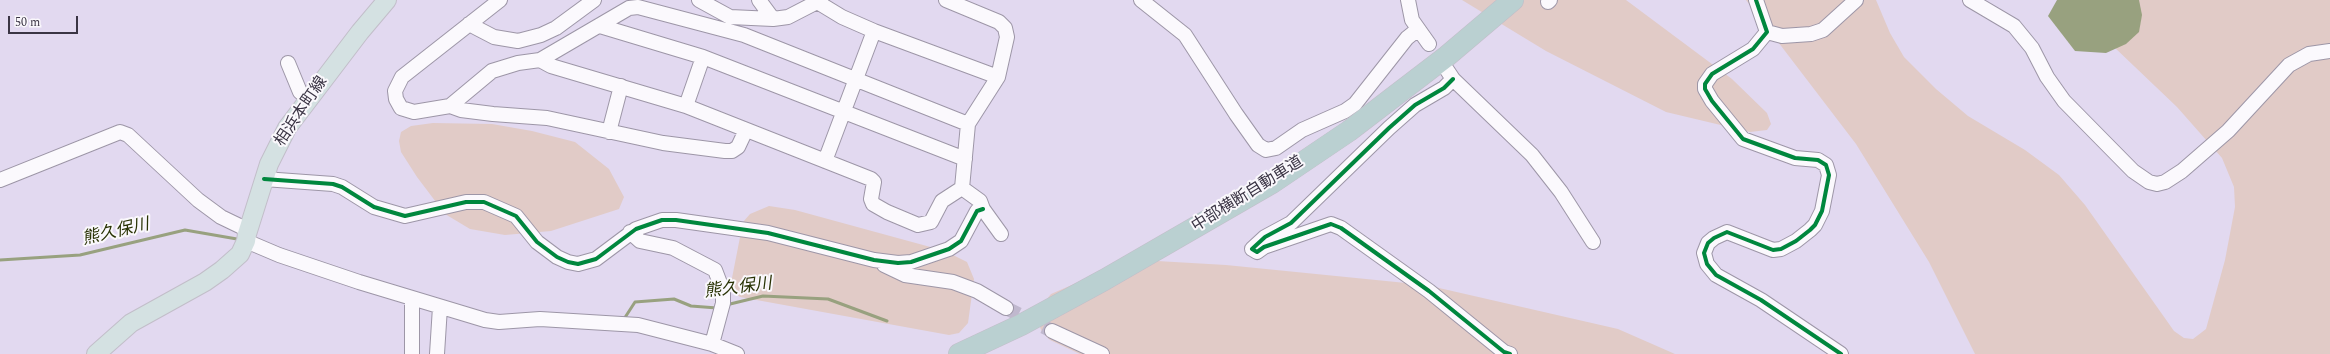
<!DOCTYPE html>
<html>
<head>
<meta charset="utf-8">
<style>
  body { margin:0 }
  #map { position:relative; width:2330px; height:354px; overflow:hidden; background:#e2d9f0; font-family:Spectral,serif }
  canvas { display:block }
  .scale { position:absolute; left:8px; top:16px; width:70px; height:18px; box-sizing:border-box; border:2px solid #3a3444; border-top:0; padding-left:5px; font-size:12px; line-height:14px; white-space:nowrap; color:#3a3444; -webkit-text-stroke:3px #faf8fc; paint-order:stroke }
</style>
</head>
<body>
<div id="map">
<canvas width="2330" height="354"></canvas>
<div class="scale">50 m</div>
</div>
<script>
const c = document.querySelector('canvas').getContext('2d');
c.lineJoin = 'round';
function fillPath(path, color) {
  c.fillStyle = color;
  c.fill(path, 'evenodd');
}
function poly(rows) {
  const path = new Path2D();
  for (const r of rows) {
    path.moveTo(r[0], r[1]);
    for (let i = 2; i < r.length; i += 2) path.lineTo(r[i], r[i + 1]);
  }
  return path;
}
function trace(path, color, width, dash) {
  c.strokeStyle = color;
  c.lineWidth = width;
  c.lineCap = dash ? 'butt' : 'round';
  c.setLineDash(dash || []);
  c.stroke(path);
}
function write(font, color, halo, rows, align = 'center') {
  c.font = font + ' Spectral,"Noto Sans JP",serif';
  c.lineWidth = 4;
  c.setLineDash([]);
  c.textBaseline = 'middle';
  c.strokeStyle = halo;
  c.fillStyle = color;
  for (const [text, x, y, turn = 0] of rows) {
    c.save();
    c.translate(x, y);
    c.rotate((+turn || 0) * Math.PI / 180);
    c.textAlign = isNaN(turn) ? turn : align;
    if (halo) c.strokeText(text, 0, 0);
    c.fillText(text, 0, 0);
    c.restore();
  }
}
const green = poly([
  [1462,0,1626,0,1732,79,1767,113,1771,124,1767,130,1750,132,1666,112,1546,51],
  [1746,0,1876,0,1890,33,1904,57,1936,89,1968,116,2025,150,2059,175,2085,205,2174,331,2184,338,2193,339,2206,329,2225,260,2235,207,2234,187,2222,158,2177,107,2113,46,2107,0,2330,0,2330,354,1975,354,1929,262,1856,144],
  [433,123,492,124,532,131,575,142,609,169,624,197,619,209,551,231,505,235,470,229,445,214,417,177,401,152,399,141,401,132,411,126],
  [769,206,795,210,945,251,967,262,974,279,968,323,959,333,949,335,740,297,734,292,732,278,743,222,750,214],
  [1157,261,1226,265,1426,285,1618,329,1675,354,1080,354,1050,340,1042,332,1036,317,1038,310,1051,294,1104,271]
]);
const water = poly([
  [2057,0,2139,0,2142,15,2139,32,2126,44,2106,53,2075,51,2048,16]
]);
const stream = poly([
  [0,260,80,255,185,230,237,239],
  [726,305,763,296,828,299,887,321],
  [624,319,635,302,674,299,691,306,717,308]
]);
const minorTunnel = poly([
  [1006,308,1052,331]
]);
const minor = poly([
  [500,0,402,77,395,91,396,99,401,108,414,112,450,106,461,110,493,114,547,118,663,143,725,151,732,151,738,147,746,130],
  [699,0,730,17,773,19,788,17,821,0],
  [759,0,773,19],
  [814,0,842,17,874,31,998,77],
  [946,0,999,22,1005,28,1007,37,998,77,968,124,962,188],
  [1141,0,1185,35,1236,114,1258,145,1266,150,1276,148,1302,130,1345,111,1355,104,1407,38,1417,30],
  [1408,0,1412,20,1429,44],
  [1756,0,1767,32,1753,49,1712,74,1705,84,1705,89,1712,101,1743,139,1795,158,1818,160,1826,165,1829,175,1822,211,1815,225,1810,230,1796,241,1781,249,1773,250,1727,232,1714,238,1708,243,1704,253,1707,264,1716,275,1761,300,1841,354],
  [1970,0,2014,26,2032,48,2047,77,2064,101,2133,171,2149,182,2157,184,2165,182,2182,171,2228,131,2289,65,2309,54,2330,51],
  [1548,2,1550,0],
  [469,24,494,37,518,41,541,35,556,28,594,0],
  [600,26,703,57,965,159],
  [1767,32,1782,36,1811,34,1823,30,1856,0],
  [540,60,551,66,686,106,871,179,874,182,871,199,873,204,887,212,918,225,931,222,942,201,962,188],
  [288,63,300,92,309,99],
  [1447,70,1453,79,1532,155,1561,192,1593,242],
  [1453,79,1444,88,1415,105,1389,128,1291,223,1265,237,1252,249,1257,252,1264,247,1331,224,1341,228,1429,291,1504,352,1510,354],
  [450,106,492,71,518,63,540,60,629,8,638,7,744,35,968,124],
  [686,106,703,57],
  [609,132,621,86],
  [825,161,874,31],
  [264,179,333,184,342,187,374,207,405,216,466,202,484,202,516,216,537,242,557,257,568,262,578,264,596,259,636,229,662,220,676,220,768,233,874,260,898,263,911,262,949,249,961,241,977,211,983,209],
  [0,180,120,132,128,135,198,200,221,217,248,230],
  [962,188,980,201,983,209,1001,234],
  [630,232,640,241,673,248,715,270,723,291,723,303,712,344],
  [246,241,279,255,359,282,485,320,499,322,540,319,638,325,712,344,737,354],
  [884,265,905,275,953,282,977,291,1006,308],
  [412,299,412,354],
  [1052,331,1102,354],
  [437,354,440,307]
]);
const major = poly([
  [96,354,131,323,205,282,222,270,240,254,246,241,247,234,269,164,287,128,360,32,387,0]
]);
const highway = poly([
  [959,354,1021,325,1104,280,1272,183,1349,131,1447,56,1513,0]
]);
const cycleway = poly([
  [1756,0,1767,32,1753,49,1712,74,1705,84,1705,89,1712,101,1743,139,1795,158,1818,160,1826,165,1829,175,1822,211,1815,225,1810,230,1796,241,1781,249,1773,250,1727,232,1714,238,1708,243,1704,253,1707,264,1716,275,1761,300,1841,354],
  [1453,79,1444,88,1415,105,1389,128,1291,223,1265,237,1252,249,1257,252,1264,247,1331,224,1341,228,1429,291,1504,352,1510,354],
  [264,179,333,184,342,187,374,207,405,216,466,202,484,202,516,216,537,242,557,257,568,262,578,264,596,259,636,229,662,220,676,220,768,233,874,260,898,263,911,262,949,249,961,241,977,211,983,209]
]);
const streetNames = [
  ["相浜本町線",302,112,-56],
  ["中部横断自動車道",1248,195,-32]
];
const waterNames = [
  ["熊久保川",116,233,-13],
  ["熊久保川",738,289,-7]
];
fillPath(green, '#e1cbc7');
fillPath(water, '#98a17f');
trace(stream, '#98a17f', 3);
trace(minorTunnel, '#c0b8ce', 14, [14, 7]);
trace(minor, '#9d96a7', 16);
trace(major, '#c2bec9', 20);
trace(highway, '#c2bec9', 22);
trace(minor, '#fbf9fd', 14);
trace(major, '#d4e1e2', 18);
trace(highway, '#bad0d1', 21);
trace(cycleway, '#00873e', 4);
write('16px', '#3a3444', '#faf8fc', streetNames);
write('italic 17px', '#293305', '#faf8fc', waterNames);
</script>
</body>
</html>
